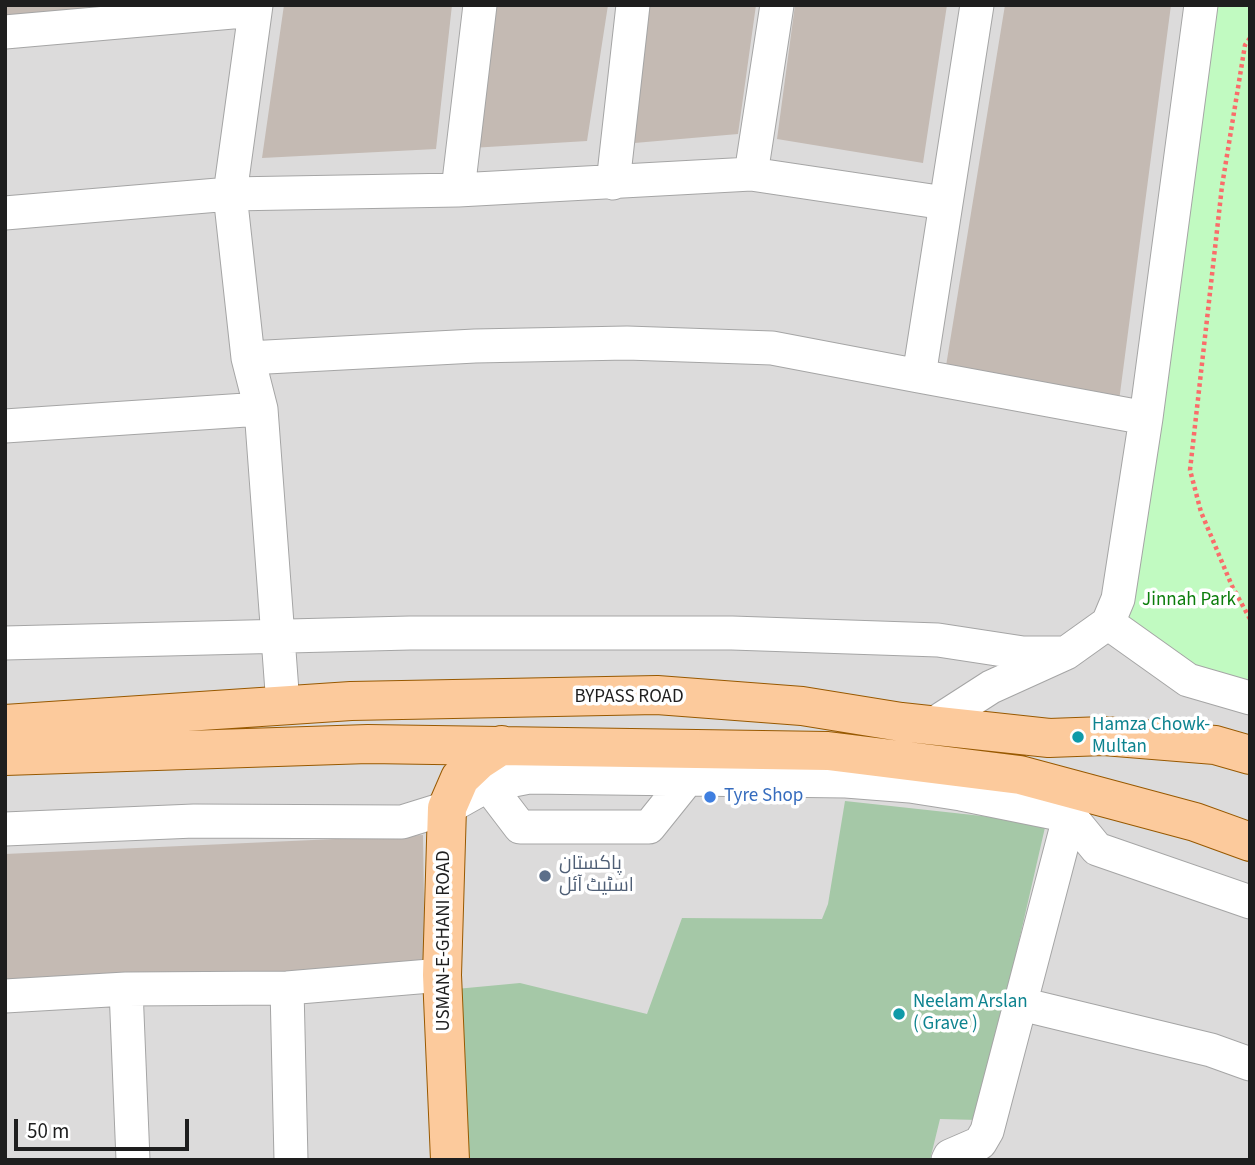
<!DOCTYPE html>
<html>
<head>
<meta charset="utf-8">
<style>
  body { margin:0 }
  #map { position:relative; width:1255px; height:1165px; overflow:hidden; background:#efebe4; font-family:"Source Sans 3",sans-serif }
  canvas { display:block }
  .frame { position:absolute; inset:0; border:7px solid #1e1e1e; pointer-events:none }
  .scale { position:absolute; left:14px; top:1119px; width:175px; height:32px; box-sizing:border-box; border:4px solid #1e1e1e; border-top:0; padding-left:9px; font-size:21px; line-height:24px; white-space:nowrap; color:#1e1e1e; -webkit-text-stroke:5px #fff; paint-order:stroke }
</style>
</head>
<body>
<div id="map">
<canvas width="1255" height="1165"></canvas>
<div class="frame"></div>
<div class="scale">50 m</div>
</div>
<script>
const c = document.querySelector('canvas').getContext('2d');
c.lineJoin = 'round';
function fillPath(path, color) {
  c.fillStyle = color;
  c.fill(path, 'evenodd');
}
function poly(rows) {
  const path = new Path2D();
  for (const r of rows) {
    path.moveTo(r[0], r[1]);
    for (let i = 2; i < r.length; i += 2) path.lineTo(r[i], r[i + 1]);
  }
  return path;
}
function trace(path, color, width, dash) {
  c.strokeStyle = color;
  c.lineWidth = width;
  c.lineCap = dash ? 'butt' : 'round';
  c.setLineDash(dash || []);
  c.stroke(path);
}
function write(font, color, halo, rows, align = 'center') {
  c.font = font + ' "Source Sans 3",Cairo,sans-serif';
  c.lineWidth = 7;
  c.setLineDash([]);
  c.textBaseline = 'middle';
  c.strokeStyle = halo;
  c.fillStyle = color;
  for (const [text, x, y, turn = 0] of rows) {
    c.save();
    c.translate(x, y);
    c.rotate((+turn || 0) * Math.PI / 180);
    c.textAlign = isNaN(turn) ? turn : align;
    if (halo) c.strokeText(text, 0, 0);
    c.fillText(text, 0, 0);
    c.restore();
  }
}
const residential = poly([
  [5,5,1250,5,1250,1160,5,1160]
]);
const cemetery = poly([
  [845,801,1046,823,978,1120,940,1119,930,1160,463,1160,456,989,520,983,647,1014,682,918,822,919,828,904]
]);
const park = poly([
  [1214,5,1250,5,1250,685,1121,644]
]);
const building = poly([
  [5,5,216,5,5,23],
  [284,5,452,5,436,149,262,158],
  [491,5,608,5,587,141,471,148],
  [641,5,756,5,738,134,623,144],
  [795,5,947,5,923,163,777,139],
  [1005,5,1171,5,1119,401,945,372],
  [423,835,425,970,5,988,5,854]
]);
const path = poly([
  [1250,38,1245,45,1222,186,1190,470,1201,512,1232,586,1250,619]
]);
const minor = poly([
  [256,5,230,194,248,358,261,409,283,705],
  [5,32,255,10],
  [751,174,945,203],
  [613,183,633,5],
  [458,190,480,5],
  [5,213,230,194,458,190,751,174,777,5],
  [248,358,475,346,627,343,772,348,919,376,977,5],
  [919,376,1146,418],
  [5,426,261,409],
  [1108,623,1188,680,1250,698],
  [5,643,410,633,732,633,938,640,1023,653,1066,653],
  [932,725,991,687,1066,653,1108,623,1118,599,1146,418,1201,5],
  [482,768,488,785,520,827,649,827,698,766],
  [5,829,194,821,402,822,447,808,488,785,529,777,846,781,910,786,961,794,1070,816,1097,849,1250,902],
  [287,988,291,1160],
  [126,989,133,1160],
  [5,996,126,989,287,988,442,975],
  [1021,1004,1211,1050,1250,1064],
  [948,1160,950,1156,980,1143,987,1131,1074,799]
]);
const major = poly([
  [5,724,351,701,657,695,802,706,901,722,1049,738,1104,736,1215,745,1250,755],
  [5,756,368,744,828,751,1020,775,1195,822,1250,842],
  [450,1160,442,975,447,808,460,778,479,760,502,745]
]);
const markers = [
  [1078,737,7,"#0f9aa8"],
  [710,797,7,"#3f7fe0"],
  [545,876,7,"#5c6f8a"],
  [899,1014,7,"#0f9aa8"]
];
const parkNames = [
  ["Jinnah Park",1189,601]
];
const streetNames = [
  ["BYPASS ROAD",629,698],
  ["USMAN-E-GHANI ROAD",445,941,-90]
];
const cultureNames = [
  ["Hamza Chowk-",1092,726],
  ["Multan",1092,748],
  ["Neelam Arslan",913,1003],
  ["( Grave )",913,1025]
];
const shopNames = [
  ["Tyre Shop",724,797]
];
const serviceNames = [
  ["پاکستان",559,865],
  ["اسٹیٹ آئل",559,887]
];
fillPath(residential, '#dcdbdb');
fillPath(cemetery, '#a5c8a7');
fillPath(park, '#c1fac1');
fillPath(building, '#c4bab3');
trace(minor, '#a5a5a5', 35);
trace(major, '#985900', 40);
trace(path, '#fa6c6a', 4.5, [3.5, 3.5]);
trace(minor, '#fff', 33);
trace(major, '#fcca9c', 38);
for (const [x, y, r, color] of markers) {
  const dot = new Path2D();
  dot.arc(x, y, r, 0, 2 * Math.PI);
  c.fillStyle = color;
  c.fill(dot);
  trace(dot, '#fff', 2.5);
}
write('19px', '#0b7d0b', '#fff', parkNames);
write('19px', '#1e1e1e', '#fff', streetNames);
write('19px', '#0d838f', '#fff', cultureNames, 'left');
write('19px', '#366cbe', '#fff', shopNames, 'left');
write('19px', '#4e5e75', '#fff', serviceNames, 'left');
</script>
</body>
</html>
